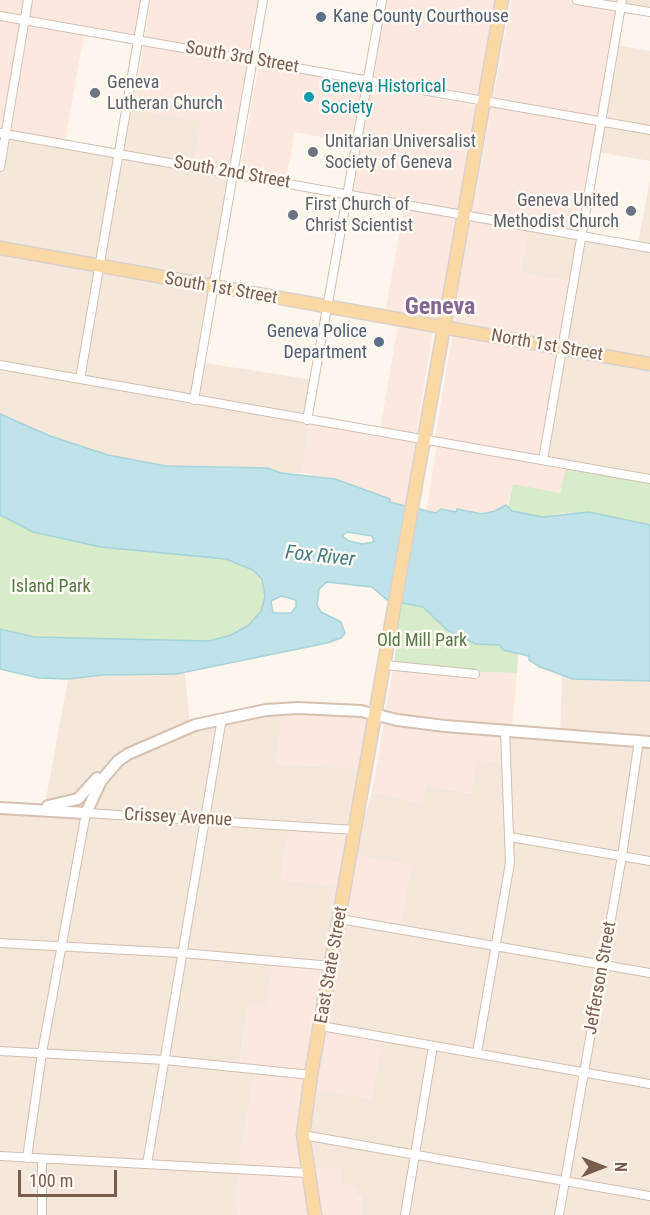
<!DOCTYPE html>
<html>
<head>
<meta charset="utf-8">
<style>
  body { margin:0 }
  #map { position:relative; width:650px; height:1215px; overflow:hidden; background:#fdf6ec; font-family:"Roboto Condensed",sans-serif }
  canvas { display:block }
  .north { position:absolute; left:572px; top:1137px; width:60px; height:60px; -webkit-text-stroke:4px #fffaf3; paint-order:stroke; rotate:90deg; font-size:16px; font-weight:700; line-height:24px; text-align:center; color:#7a5c4d }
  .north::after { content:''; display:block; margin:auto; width:21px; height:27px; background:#7a5c4d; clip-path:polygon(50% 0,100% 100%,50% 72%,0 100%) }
  .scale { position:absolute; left:18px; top:1170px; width:99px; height:27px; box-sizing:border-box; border:3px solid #7a5c4d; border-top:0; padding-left:8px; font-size:18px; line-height:21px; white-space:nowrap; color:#7a5c4d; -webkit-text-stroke:4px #fffaf3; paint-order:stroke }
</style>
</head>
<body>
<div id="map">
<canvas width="650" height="1215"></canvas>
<div class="north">N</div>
<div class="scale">100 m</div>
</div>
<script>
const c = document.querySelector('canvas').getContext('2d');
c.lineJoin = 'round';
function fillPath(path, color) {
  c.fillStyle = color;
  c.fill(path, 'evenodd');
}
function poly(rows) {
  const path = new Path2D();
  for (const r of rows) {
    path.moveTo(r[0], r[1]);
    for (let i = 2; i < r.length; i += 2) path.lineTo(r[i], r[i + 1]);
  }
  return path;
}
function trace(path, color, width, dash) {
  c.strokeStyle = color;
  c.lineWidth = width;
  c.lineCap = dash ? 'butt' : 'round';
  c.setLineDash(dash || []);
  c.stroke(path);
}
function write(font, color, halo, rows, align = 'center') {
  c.font = font + ' "Roboto Condensed",sans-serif';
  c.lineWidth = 5;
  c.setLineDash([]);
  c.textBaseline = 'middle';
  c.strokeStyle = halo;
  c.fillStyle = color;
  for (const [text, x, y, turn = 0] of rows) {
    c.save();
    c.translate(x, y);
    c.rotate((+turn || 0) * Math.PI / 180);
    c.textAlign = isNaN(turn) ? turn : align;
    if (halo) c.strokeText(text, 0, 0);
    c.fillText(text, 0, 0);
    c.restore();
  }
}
const residential = poly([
  [624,0,650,0,650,10,623,5],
  [617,45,650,51,650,161,598,152],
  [127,108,202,121,194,165,119,152],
  [0,134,230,175,211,285,0,244],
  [650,179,650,246,638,244],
  [528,229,579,238,572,282,520,273],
  [583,238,650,250,650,477,545,459],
  [0,250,211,289,199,362,313,380,310,423,302,473,281,473,267,468,166,466,108,455,50,436,0,414],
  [185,673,190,724,118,758,98,774,78,797,45,804,68,679,102,675],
  [562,675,573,679,650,681,650,1215,360,1215,362,1196,355,1195,356,1187,340,1184,308,1168,305,1137,341,921,497,948,512,864,508,732,560,736],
  [265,712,283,714,275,764,366,768,355,828,207,818,223,719],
  [220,721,204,817,89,811,102,784,119,764,150,747],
  [476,760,505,762,508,862,494,945,400,929,353,854,372,792,422,804,426,785,470,793],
  [0,810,83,815,25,1159,40,1160,40,1215,0,1215],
  [87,816,203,821,289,830,281,879,338,887,331,964,266,1005,249,1005,239,1066,44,1051],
  [43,1055,167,1062,255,1071,238,1167,28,1157],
  [43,1160,238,1171,237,1215,43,1215]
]);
const commercial = poly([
  [0,0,25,0,23,15,0,11],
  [33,0,144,0,138,35,30,16],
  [151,0,262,0,252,55,145,37],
  [387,0,497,0,480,95,374,76],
  [511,0,621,0,579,231,529,222,520,272,570,282,559,343,452,323],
  [0,19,23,23,5,129,0,129],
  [29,24,84,34,65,142,11,133],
  [144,44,251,63,233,169,194,162,201,121,132,109],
  [259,64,364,83,353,143,295,132,286,178,240,170],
  [371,87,478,106,459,210,353,191],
  [404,208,458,217,439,322,385,313],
  [398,326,433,332,416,435,380,429],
  [452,335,560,353,543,457,435,438],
  [310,423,422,441,411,508,389,502,389,499,335,479,302,473],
  [437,444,566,470,560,493,513,484,501,527,426,512],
  [394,664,449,671,517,673,512,729,385,712],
  [320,713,359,715,366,720,366,768,275,764,283,714],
  [384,724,504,735,505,762,477,761,471,793,426,785,422,804,372,792],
  [289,830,347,833,338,887,281,880],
  [353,854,412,865,400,929,342,918],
  [273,963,330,967,310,1076,306,1171,238,1167,255,1072,239,1070,249,1005,266,1005],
  [322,1028,382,1039,372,1099,311,1089],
  [308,1168,342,1169,341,1184,356,1187,355,1195,362,1196,360,1215,316,1215],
  [238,1171,306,1175,313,1215,237,1215]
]);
const green = poly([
  [567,464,650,479,650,525,564,513,543,517,512,511,508,507,513,484,560,493],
  [0,515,33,532,101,547,226,559,253,570,262,579,265,597,261,611,249,625,231,635,209,641,34,637,0,629],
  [400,602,423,607,447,630,500,645,503,650,518,654,517,673,449,671,394,664]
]);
const water = poly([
  [0,414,50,436,108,455,166,466,267,468,281,473,335,479,390,499,389,502,436,513,441,509,456,512,457,509,482,514,495,511,506,505,512,511,543,517,589,512,650,525,650,681,573,679,540,667,529,660,529,656,503,650,500,645,476,644,447,630,423,607,387,600,372,587,327,582,319,589,317,605,321,612,341,622,345,633,341,638,327,643,176,674,102,675,68,679,39,678,0,669,0,629,34,637,209,641,231,635,249,625,261,611,265,597,262,579,253,570,226,559,101,547,33,532,0,515,0,414],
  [347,532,372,536,374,542,362,544,349,541,342,536,347,532],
  [281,596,296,600,296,607,291,613,273,613,271,601,281,596]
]);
const street = poly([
  [577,0,650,12],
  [0,16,650,130],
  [0,133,650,248],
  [0,167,28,0],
  [0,365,650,479],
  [80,379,145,0],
  [194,400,263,0],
  [307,420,382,0],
  [543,460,622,0],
  [385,665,475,674],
  [510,837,650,861],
  [340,919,650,973],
  [0,943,182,953,332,966],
  [321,1026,650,1084],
  [0,1051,165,1060,311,1075],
  [477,1053,510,863,505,730],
  [303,1135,650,1196],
  [0,1156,308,1173],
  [27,1158,42,1053,86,813,355,830],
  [42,1159,42,1215],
  [147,1164,222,718],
  [405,1215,433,1046],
  [559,1215,622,856,639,740]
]);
const secondary = poly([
  [48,806,78,799,97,778],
  [0,808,86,813,101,781,118,761,128,754,195,725,266,710,298,708,361,711,397,720,445,726,650,742]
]);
const primary = poly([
  [0,248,650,364],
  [315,1215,303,1135,311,1075,502,0]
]);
const markers = [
  [321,17,6,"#5c6f8a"],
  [95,93,6,"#6b7280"],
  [309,97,6,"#0f9aa8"],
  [313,152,6,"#6b7280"],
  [631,211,6,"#6b7280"],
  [293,215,6,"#6b7280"],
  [379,342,6,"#5c6f8a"]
];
const serviceNames = [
  ["Kane County Courthouse",333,17],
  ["Geneva Police",367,332,"right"],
  ["Department",367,353,"right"]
];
const streetNames = [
  ["South 3rd Street",242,58,10],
  ["South 2nd Street",232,173,10],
  ["South 1st Street",221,289,10],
  ["North 1st Street",547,346,10],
  ["Crissey Avenue",178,818,3],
  ["East State Street",332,965,-80],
  ["Jefferson Street",601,978,-80]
];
const worshipNames = [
  ["Geneva",107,83],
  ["Lutheran Church",107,104],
  ["Unitarian Universalist",325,142],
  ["Society of Geneva",325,163],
  ["Geneva United",619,201,"right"],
  ["Methodist Church",619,222,"right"],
  ["First Church of",305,205],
  ["Christ Scientist",305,226]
];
const cultureNames = [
  ["Geneva Historical",321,87],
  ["Society",321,108]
];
const parkNames = [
  ["Island Park",51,587],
  ["Old Mill Park",422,641]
];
const waterNames = [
  ["Fox River",320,557,6]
];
const districtNames = [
  ["Geneva",440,308]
];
fillPath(residential, '#f5e8da');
fillPath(commercial, '#fde8e0');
fillPath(green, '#d8ecc9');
fillPath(water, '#bfe3e8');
trace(water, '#a5d3da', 1.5);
trace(street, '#d1beb0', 10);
trace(secondary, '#d6c0b0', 14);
trace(primary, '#dad1cd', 15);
trace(street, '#fff', 8);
trace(secondary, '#fff', 10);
trace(primary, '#fbd9a5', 12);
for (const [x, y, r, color] of markers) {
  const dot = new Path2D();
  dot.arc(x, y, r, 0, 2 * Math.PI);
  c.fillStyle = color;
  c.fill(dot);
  trace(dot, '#fffaf3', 2);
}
write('18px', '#4e5e75', '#fffaf3', serviceNames, 'left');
write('18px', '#7a5c4d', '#fffaf3', streetNames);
write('18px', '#5b616d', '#fffaf3', worshipNames, 'left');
write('18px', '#0d838f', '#fffaf3', cultureNames, 'left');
write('18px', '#537a41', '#fffaf3', parkNames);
write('italic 20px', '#437c86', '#fffaf3', waterNames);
write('bold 24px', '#846695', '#fffaf3', districtNames);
</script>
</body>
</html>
